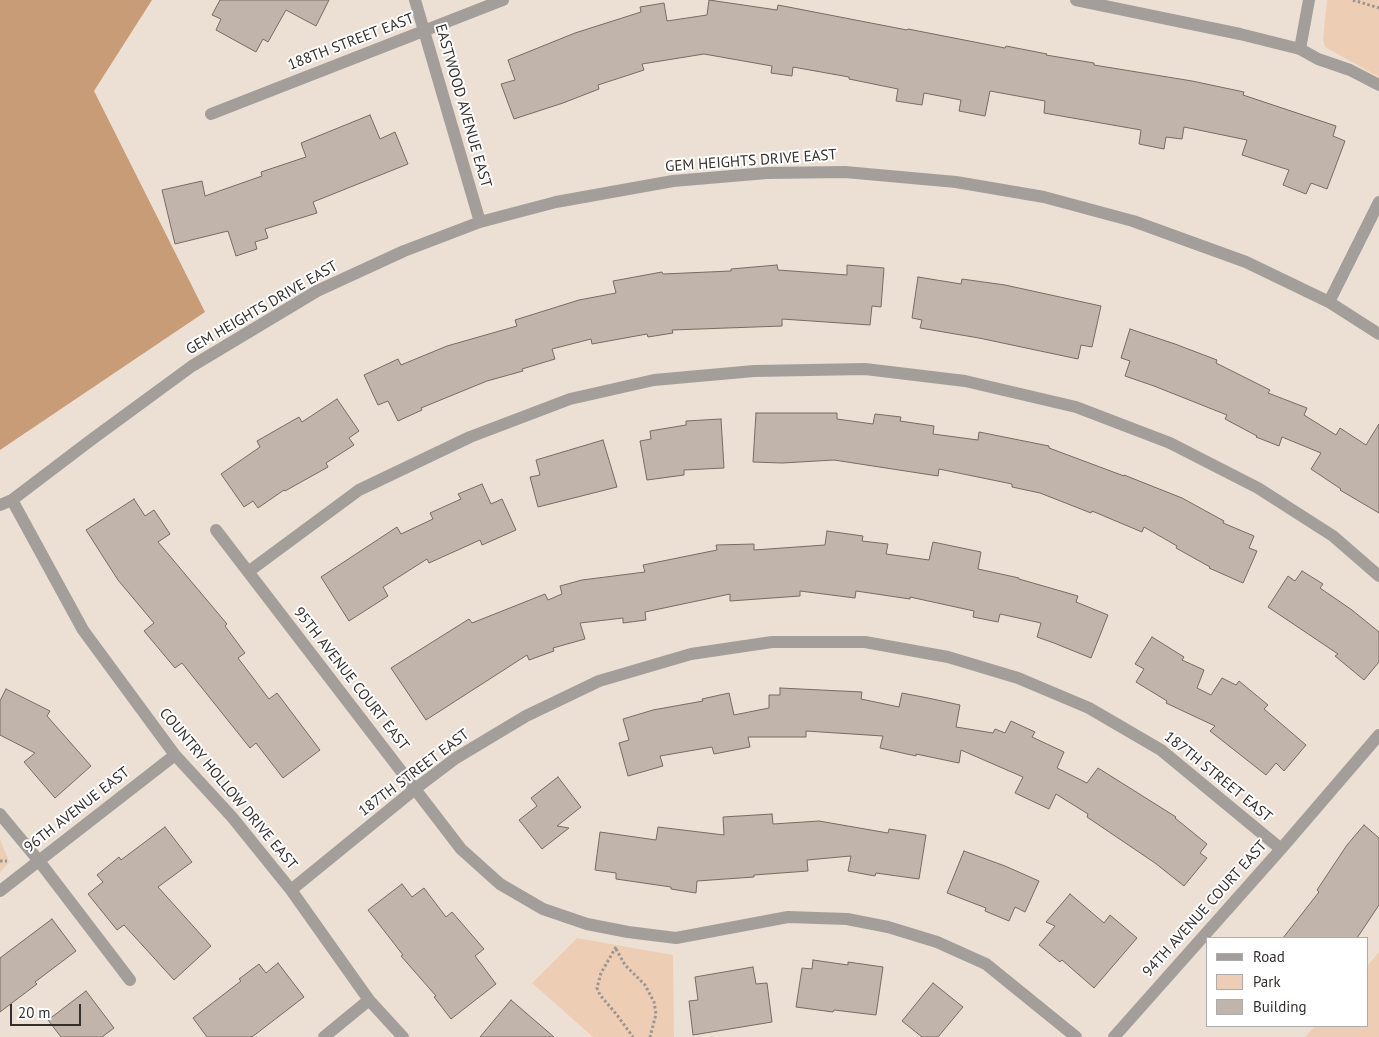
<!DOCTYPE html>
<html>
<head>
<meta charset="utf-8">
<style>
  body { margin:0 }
  #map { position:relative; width:1379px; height:1037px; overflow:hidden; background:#ece0d5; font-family:"PT Sans",sans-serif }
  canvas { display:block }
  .legend { position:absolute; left:1206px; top:937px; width:162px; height:90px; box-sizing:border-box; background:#fff; border:1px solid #aeacab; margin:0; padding:6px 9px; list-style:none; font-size:15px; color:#342f2c }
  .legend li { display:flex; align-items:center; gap:10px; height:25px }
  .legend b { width:25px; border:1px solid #aeacab }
  .scale { position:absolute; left:10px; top:1004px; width:71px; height:22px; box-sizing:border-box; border:2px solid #342f2c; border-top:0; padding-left:6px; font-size:15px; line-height:18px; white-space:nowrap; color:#342f2c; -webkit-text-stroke:4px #fff; paint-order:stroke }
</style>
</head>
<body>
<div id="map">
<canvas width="1379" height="1037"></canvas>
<ul class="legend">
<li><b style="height:6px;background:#a49e9a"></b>Road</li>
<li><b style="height:14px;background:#edceb5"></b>Park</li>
<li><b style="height:14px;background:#c1b5ab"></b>Building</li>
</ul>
<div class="scale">20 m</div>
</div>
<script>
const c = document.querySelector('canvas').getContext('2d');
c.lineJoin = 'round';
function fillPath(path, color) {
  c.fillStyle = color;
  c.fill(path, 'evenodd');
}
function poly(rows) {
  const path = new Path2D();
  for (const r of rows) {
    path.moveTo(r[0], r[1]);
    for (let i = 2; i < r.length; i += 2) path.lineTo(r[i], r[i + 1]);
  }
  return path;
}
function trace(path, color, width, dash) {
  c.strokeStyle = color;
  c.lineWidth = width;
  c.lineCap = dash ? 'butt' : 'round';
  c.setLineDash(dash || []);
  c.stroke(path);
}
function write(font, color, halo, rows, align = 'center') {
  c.font = font + ' "PT Sans",sans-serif';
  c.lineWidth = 4;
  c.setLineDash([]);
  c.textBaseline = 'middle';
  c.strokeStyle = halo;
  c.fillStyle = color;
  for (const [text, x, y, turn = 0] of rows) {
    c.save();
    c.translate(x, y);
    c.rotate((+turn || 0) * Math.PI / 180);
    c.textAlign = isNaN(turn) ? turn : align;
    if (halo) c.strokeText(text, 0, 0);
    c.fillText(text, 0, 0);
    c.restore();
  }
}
const green = poly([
  [1327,0,1379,0,1379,77,1325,47,1323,39],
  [0,839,9,862,0,873],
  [577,938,673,955,674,1037,593,1037,532,983],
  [1379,952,1379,1037,1305,1037,1315,1026,1368,1026,1368,965]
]);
const forest = poly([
  [0,0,152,0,94,91,205,312,0,450]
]);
const building = poly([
  [220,0,329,0,316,26,286,10,268,42,263,39,256,52,216,30,221,19,212,15,220,0],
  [709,0,777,10,778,5,907,30,908,29,1005,48,1006,46,1047,54,1046,55,1094,63,1094,65,1192,81,1244,92,1243,95,1336,126,1333,136,1345,141,1327,189,1311,183,1306,194,1283,185,1289,170,1242,155,1247,140,1184,127,1182,139,1166,137,1164,149,1139,144,1141,130,1044,113,1045,101,990,91,985,116,959,111,961,100,924,93,922,105,896,101,898,89,849,79,849,77,793,67,792,76,771,73,772,66,704,54,642,64,644,70,598,85,599,89,563,103,514,119,501,84,515,80,508,60,575,33,641,12,640,7,664,3,667,21,707,15,709,0],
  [370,115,380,139,395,132,408,164,313,202,317,213,265,229,268,238,255,242,257,249,236,256,228,231,175,244,162,190,202,181,205,196,262,176,261,172,306,157,301,143,370,115],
  [777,265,778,270,847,275,847,265,884,268,881,307,872,306,870,325,782,319,782,326,672,330,673,333,648,337,647,334,592,344,591,339,552,349,555,359,522,369,523,371,487,381,421,408,422,410,398,421,388,401,378,405,364,375,398,359,401,365,447,346,517,326,515,320,579,300,616,293,613,281,662,272,663,274,731,271,731,269,777,265],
  [918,277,961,284,962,279,1005,285,1101,306,1092,347,1081,345,1078,359,979,338,920,328,922,320,912,318,918,277],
  [1130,329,1175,344,1217,360,1216,363,1270,390,1268,393,1307,408,1304,415,1336,435,1340,428,1366,445,1379,424,1379,513,1340,490,1341,489,1311,469,1321,453,1282,437,1279,446,1256,437,1257,436,1225,419,1227,415,1154,386,1125,376,1130,361,1121,358,1130,329],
  [337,399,359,431,349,438,354,445,326,463,328,467,285,491,284,490,258,508,253,501,244,507,221,474,260,447,257,441,299,417,302,422,337,399],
  [756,413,837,413,837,419,873,424,875,414,901,417,900,421,934,426,933,434,978,440,979,432,1049,446,1049,448,1124,476,1124,475,1182,498,1224,521,1223,523,1254,536,1249,548,1257,551,1243,583,1209,568,1210,567,1176,548,1177,546,1144,527,1142,532,1092,511,1091,513,1040,493,1012,487,1012,484,939,469,938,476,834,460,782,463,753,462,756,413],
  [721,419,724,468,684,470,684,475,647,480,640,441,651,439,650,431,686,425,686,421,721,419],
  [603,440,617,487,538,507,530,477,540,475,536,460,603,440],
  [482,484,491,504,502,499,516,530,482,545,480,540,429,563,427,559,383,587,388,596,349,621,321,577,397,527,401,534,433,519,430,513,461,499,458,494,482,484],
  [134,499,145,516,154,510,170,534,158,542,227,624,225,626,245,653,238,658,269,699,277,693,320,750,283,778,256,743,250,748,182,663,175,668,144,631,154,623,118,580,86,530,134,499],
  [827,531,863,536,862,541,888,544,886,554,929,560,933,542,981,552,978,569,1019,578,1019,579,1078,596,1076,602,1108,615,1091,658,1054,643,1037,637,1041,623,1000,614,998,622,973,617,974,611,910,597,910,599,856,591,855,598,800,591,800,596,730,601,730,594,645,612,646,620,623,623,623,618,580,623,585,639,553,648,554,651,529,660,527,655,426,720,391,668,469,619,472,623,545,594,548,600,562,594,560,586,582,580,645,572,643,565,717,550,716,545,754,544,754,550,825,545,827,531],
  [1302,571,1323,584,1320,588,1352,610,1379,632,1379,662,1364,680,1335,656,1338,654,1268,607,1288,576,1295,581,1302,571],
  [1152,637,1184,657,1182,660,1204,670,1197,688,1211,695,1222,678,1236,685,1239,681,1268,705,1264,709,1306,745,1284,771,1276,763,1266,775,1210,731,1215,726,1166,703,1167,701,1136,682,1144,669,1135,664,1152,637],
  [780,688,862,692,861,699,899,707,902,693,928,698,960,705,956,727,993,733,995,729,1005,733,1011,721,1035,732,1032,737,1064,752,1057,768,1087,783,1098,768,1176,817,1175,818,1207,844,1200,853,1207,858,1184,886,1155,863,1087,817,1088,814,1056,794,1049,809,1015,793,1023,777,961,750,959,763,916,754,916,756,880,748,883,736,806,731,806,737,748,737,750,747,714,754,712,747,660,756,663,766,628,776,619,743,629,740,623,719,653,710,703,701,702,699,729,693,734,715,769,708,769,695,780,695,780,688],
  [6,689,50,711,47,716,91,766,55,798,24,762,35,753,0,735,0,701,6,689],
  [558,777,581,807,557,826,569,828,542,849,519,820,537,806,531,798,558,777],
  [772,814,773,824,819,821,888,833,889,829,926,835,919,879,876,873,875,876,848,871,851,856,807,860,808,871,754,875,754,877,697,881,696,893,671,889,671,887,616,879,616,873,595,870,600,832,656,840,658,827,724,835,723,817,772,814],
  [1364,825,1379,838,1379,905,1357,938,1283,938,1319,892,1317,890,1347,845,1364,825],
  [165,827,192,862,158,887,211,946,174,980,124,925,117,930,88,894,103,882,97,875,119,857,121,860,165,827],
  [964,851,1005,866,1039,881,1025,912,1015,907,1009,921,985,911,986,908,947,893,964,851],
  [402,884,412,897,424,888,446,917,452,912,484,949,475,956,496,984,451,1019,434,997,436,996,401,956,403,955,368,910,402,884],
  [1070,894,1104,923,1110,915,1137,938,1094,988,1062,960,1060,962,1039,945,1055,926,1046,922,1070,894],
  [52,919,76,951,35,982,37,984,0,1012,0,958,52,919],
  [813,960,848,965,848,962,883,967,876,1015,834,1010,833,1012,796,1007,802,968,812,969,813,960],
  [278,963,304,997,252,1037,207,1037,193,1018,241,981,239,979,259,964,266,973,278,963],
  [753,967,756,984,767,983,772,1022,693,1035,689,1001,698,1000,695,977,753,967],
  [933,983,963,1007,938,1037,922,1037,902,1021,933,983],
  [86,991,114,1028,102,1037,61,1037,48,1020,86,991],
  [511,1000,554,1037,480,1037,511,1000]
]);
const path = poly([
  [1353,0,1379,8],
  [0,861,7,861],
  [616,947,601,973,597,988,600,995,617,1015,633,1037],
  [616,949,625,965,645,985,654,1002,656,1014,650,1037]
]);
const minor = poly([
  [415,0,480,222],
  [1076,0,1240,34,1300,49,1318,59,1350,70,1379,85],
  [1300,49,1309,0],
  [211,114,503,0],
  [1329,302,1379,202],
  [12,500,83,630,175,755,232,817,291,890,369,1000,403,1037],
  [0,505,12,500,91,440,192,366,317,291,404,251,480,222,556,202,673,181,767,173,845,172,956,182,1044,197,1133,221,1246,262,1329,302,1379,334],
  [216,530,461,849,500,884,543,909,587,924,628,932,676,938,788,917,847,919,888,927,937,942,986,964,1076,1037],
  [248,572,359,490,470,437,570,399,654,380,754,371,865,369,965,381,1076,407,1170,443,1258,488,1333,536,1379,576],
  [0,814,39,861,130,980],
  [291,890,415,789,456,758,526,716,599,681,691,654,772,642,865,642,948,657,1018,678,1089,708,1161,750,1281,849],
  [0,891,175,755],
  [324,1037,369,1000],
  [1114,1037,1281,849,1379,735]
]);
const streetNames = [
  ["188TH STREET EAST",351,42,-21],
  ["EASTWOOD AVENUE EAST",463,106,74],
  ["GEM HEIGHTS DRIVE EAST",751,161,-4],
  ["GEM HEIGHTS DRIVE EAST",262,308,-30],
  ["95TH AVENUE COURT EAST",351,679,52],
  ["187TH STREET EAST",414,773,-37],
  ["187TH STREET EAST",1218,777,39],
  ["COUNTRY HOLLOW DRIVE EAST",228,789,50],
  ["96TH AVENUE EAST",77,810,-38],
  ["94TH AVENUE COURT EAST",1205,909,-48]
];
fillPath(green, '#edceb5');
fillPath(forest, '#c89c76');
fillPath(building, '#c1b5ab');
trace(building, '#766b62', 1);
trace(path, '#9d948c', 3, [2.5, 2.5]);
trace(minor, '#a49e9a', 12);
write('15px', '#342f2c', '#fff', streetNames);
</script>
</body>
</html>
